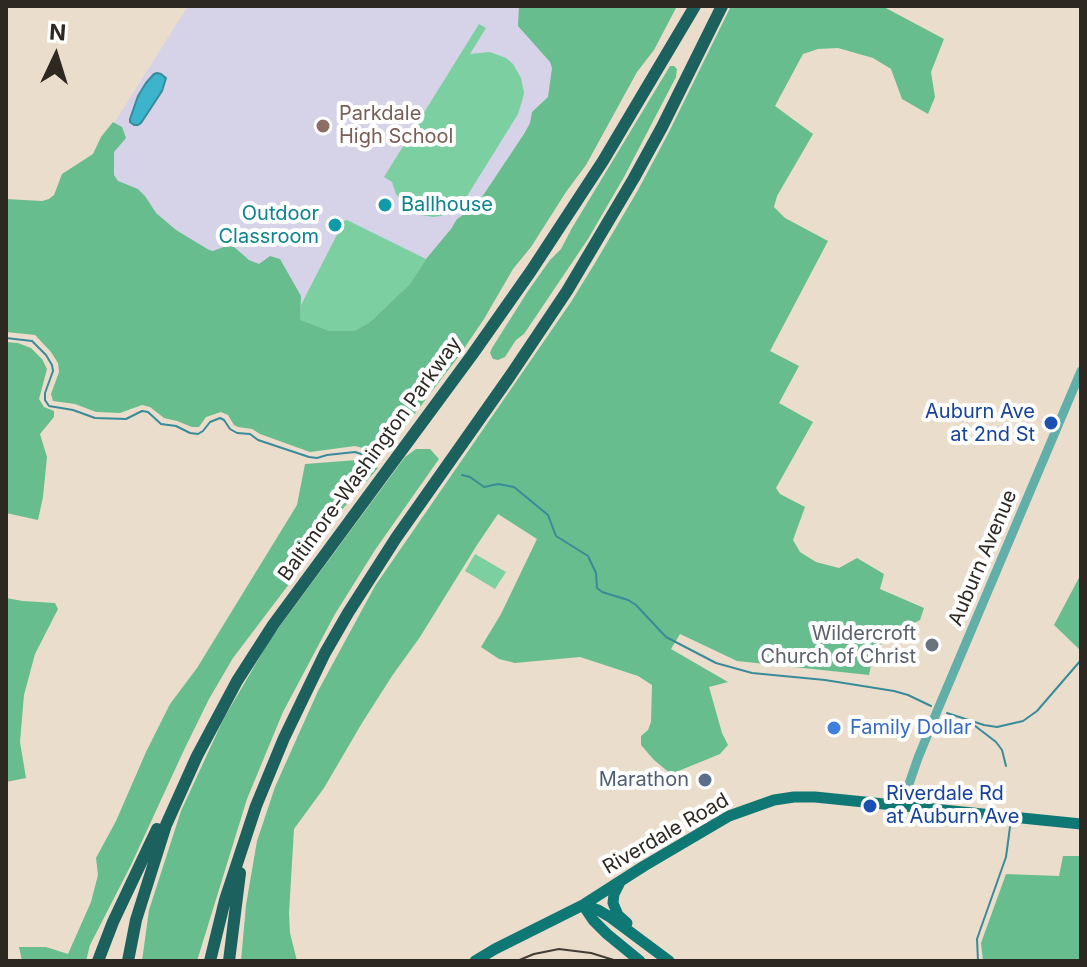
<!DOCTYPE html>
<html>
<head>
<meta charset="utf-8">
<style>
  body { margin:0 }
  #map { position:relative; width:1087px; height:967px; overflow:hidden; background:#ebddcc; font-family:Inter,sans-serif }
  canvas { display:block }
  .frame { position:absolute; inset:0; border:8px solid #2e2822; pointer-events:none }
  .north { position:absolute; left:16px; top:16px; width:80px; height:80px; -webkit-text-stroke:6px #fff; paint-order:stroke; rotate:4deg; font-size:22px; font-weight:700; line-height:32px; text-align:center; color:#2e2822 }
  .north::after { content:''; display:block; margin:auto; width:28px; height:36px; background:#2e2822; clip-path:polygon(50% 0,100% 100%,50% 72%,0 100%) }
</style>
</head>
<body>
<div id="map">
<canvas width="1087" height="967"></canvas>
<div class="frame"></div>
<div class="north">N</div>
</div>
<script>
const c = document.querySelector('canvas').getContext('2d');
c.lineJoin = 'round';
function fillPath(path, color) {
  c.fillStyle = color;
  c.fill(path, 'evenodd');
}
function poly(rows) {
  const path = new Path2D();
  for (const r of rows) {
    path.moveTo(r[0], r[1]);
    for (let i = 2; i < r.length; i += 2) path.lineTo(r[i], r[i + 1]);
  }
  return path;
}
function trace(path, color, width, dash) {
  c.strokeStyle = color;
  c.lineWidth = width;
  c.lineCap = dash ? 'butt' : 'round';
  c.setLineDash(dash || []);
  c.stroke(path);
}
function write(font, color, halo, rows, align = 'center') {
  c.font = font + ' Inter,sans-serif';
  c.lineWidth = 8;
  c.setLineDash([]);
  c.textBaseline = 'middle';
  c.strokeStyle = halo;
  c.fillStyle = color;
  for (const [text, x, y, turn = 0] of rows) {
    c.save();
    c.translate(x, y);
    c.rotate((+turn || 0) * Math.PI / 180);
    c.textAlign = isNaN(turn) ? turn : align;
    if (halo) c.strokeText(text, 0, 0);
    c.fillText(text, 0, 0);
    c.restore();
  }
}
const education = poly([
  [188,6,565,6,578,56,373,380,68,196]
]);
const green = poly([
  [479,24,486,28,470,54,490,52,506,58,513,64,521,78,524,93,522,101,518,114,464,201,455,210,441,216,433,217,421,215,406,207,396,194,392,182,384,177],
  [347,220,426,259,410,284,370,322,354,331,329,331,316,328,299,320,301,305,344,221],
  [475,554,506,572,495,589,465,571]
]);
const forest = poly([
  [519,6,677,6,654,50,637,72,586,165,566,192,531,247,513,269,484,319,459,356,387,450,382,453,355,446,310,452,260,434,252,429,238,427,234,425,228,415,221,412,206,417,199,427,192,427,177,421,164,418,150,407,142,405,120,413,96,412,75,404,53,401,51,394,59,372,58,363,51,352,35,335,6,332,6,199,42,201,49,199,54,195,62,174,93,154,101,137,113,122,122,127,126,138,114,152,114,175,118,181,138,189,145,196,156,213,176,230,209,250,213,251,226,246,234,247,249,260,259,264,270,256,280,259,301,296,300,320,329,331,354,331,370,322,410,284,426,259,451,229,457,219,476,206,524,134,530,123,532,112,548,97,552,68,550,62,518,26],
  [731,6,882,6,944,39,931,72,935,97,928,114,902,99,891,69,873,58,838,48,818,49,803,54,775,106,813,134,777,196,774,207,785,218,828,241,770,351,799,366,779,403,813,422,776,488,780,494,805,507,793,540,800,552,816,562,839,568,857,558,884,574,880,589,924,608,920,620,884,639,872,660,869,675,737,661,680,634,671,649,728,682,709,687,722,733,728,745,720,754,671,774,654,760,641,745,641,736,648,730,651,722,652,685,638,676,580,657,515,663,499,659,481,647,501,614,537,539,498,514,477,545,420,637,392,676,362,723,324,788,294,829,289,913,290,933,297,961,241,961,246,905,257,841,275,787,318,691,375,586,571,302,595,263,638,190,669,132],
  [670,66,674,66,677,69,676,77,624,177,588,239,524,334,516,340,505,357,498,360,493,359,490,353,492,348,528,291,550,260,561,249,572,228],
  [6,342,18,343,31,348,42,359,47,369,39,399,44,407,54,411,54,417,40,434,47,457,43,497,38,520,6,513],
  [416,449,430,449,439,459,375,550,335,614,283,712,247,799,197,961,142,961,149,910,181,811,224,718,271,638,405,457],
  [357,460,378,468,333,520,324,538,233,658,209,699,184,750,131,865,90,945,86,961,22,961,19,947,46,947,68,954,91,902,98,875,96,858,116,821,146,752,170,704,197,668,297,505,305,464],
  [1081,574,1081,648,1079,649,1054,625],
  [6,598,23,601,55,603,58,609,35,654,24,695,20,742,26,778,6,782],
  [1063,856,1081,856,1081,961,983,961,981,943,1006,874,1059,876]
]);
const water = poly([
  [157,73,161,74,166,78,162,91,141,123,138,125,134,125,130,122,130,119,138,96,146,83,154,74,157,73]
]);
const stream = poly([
  [6,338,32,341,46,355,52,365,53,371,45,393,45,400,49,406,73,410,95,418,126,419,142,411,148,412,161,424,176,426,190,433,198,434,203,431,210,422,220,418,224,420,230,429,237,433,250,434,258,440,309,457,317,458,327,455,355,452,373,458],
  [462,475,470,477,484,487,498,484,514,487,548,515,556,536,588,556,596,573,597,588,602,592,628,600,636,605,666,637,716,663,752,673,825,680,894,691,908,695,931,706],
  [947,713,984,725,997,727,1023,721,1037,711,1081,660],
  [970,722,996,742,1002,750,1006,766],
  [978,961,977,939,1006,857,1010,827]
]);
const minor = poly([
  [902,804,918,758,938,709,1081,371]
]);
const major = poly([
  [620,882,614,894,613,903,618,915,627,923],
  [583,905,598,910,610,917,669,961],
  [583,905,593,920,607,934,640,961],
  [475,961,495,949,583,905,644,866,729,816,774,800,794,797,815,797,1081,824]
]);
const highway = poly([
  [98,961,113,922,157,829],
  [128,961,136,920,166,825,197,756,237,681,273,625,472,355,531,271,603,161,695,6],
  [210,961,225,900,256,806,284,738,325,653,348,613,396,538,510,376,567,291,634,178,662,127,722,6],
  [229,961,240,873]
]);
const tram = poly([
  [517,961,534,954,559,949,591,953,617,961]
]);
const markers = [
  [323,126,8,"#8d6e63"],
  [385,205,8,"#0f9aa8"],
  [335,225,8,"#0f9aa8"],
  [1051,423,8,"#1a4fb4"],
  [932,645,8,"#6b7280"],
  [834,728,8,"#3f7fe0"],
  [705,780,8,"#5c6f8a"],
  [870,806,8,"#1a4fb4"]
];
const educationNames = [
  ["Parkdale",339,114],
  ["High School",339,137]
];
const cultureNames = [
  ["Ballhouse",401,205],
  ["Outdoor",319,214,"right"],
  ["Classroom",319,237,"right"]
];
const transitNames = [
  ["Auburn Ave",1035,412],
  ["at 2nd St",1035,435],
  ["Riverdale Rd",886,794,"left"],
  ["at Auburn Ave",886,817,"left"]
];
const streetNames = [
  ["Baltimore-Washington Parkway",370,459,-54],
  ["Auburn Avenue",983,558,-67],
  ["Riverdale Road",666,834,-30]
];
const worshipNames = [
  ["Wildercroft",916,634],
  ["Church of Christ",916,657]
];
const shopNames = [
  ["Family Dollar",850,728]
];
const serviceNames = [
  ["Marathon",689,780]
];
fillPath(education, '#d6d2e8');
fillPath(green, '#7ccfa1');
fillPath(forest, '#67bd8e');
fillPath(water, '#3cb5cc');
trace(water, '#388b99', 2);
trace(stream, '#388b99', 2);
trace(minor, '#62aea9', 9);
trace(major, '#107874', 11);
trace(highway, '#1c615e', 12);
trace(tram, '#433c35', 2);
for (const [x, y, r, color] of markers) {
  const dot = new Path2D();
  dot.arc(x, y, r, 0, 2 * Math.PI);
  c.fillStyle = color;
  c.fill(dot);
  trace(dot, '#fff', 3);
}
write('20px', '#785e54', '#fff', educationNames, 'left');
write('20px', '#0d838f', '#fff', cultureNames, 'left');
write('20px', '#164399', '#fff', transitNames, 'right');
write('20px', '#2e2822', '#fff', streetNames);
write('20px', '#5b616d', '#fff', worshipNames, 'right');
write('20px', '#366cbe', '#fff', shopNames, 'left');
write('20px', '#4e5e75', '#fff', serviceNames, 'right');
</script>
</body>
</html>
